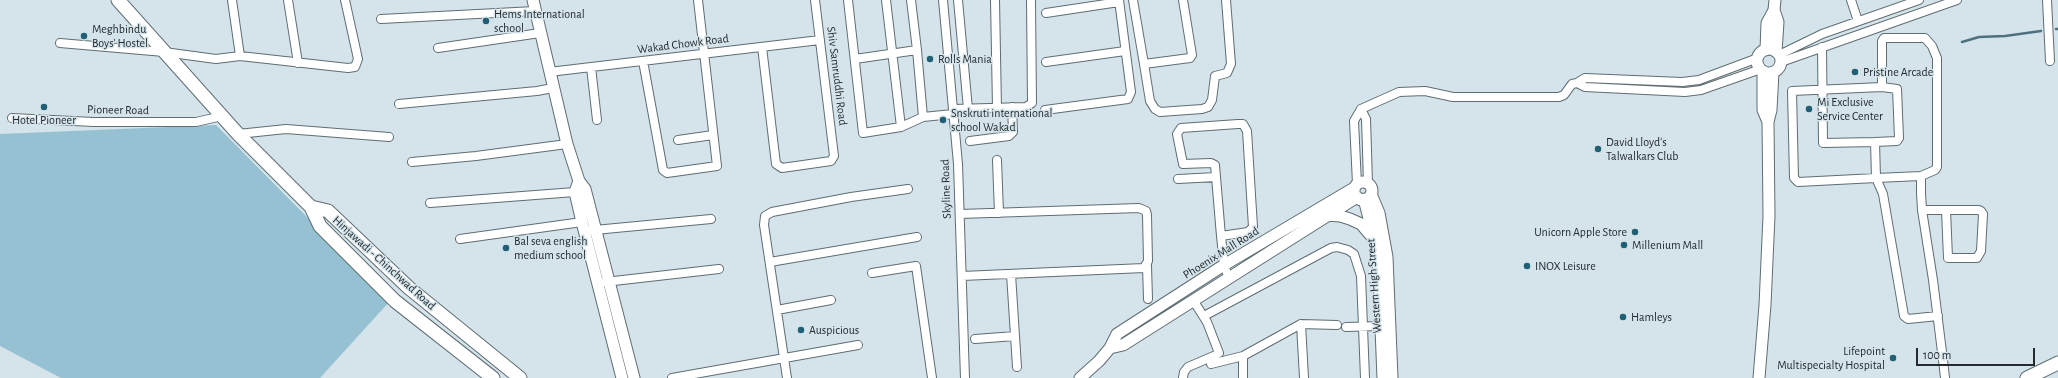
<!DOCTYPE html>
<html>
<head>
<meta charset="utf-8">
<style>
  body { margin:0 }
  #map { position:relative; width:2058px; height:378px; overflow:hidden; background:#d5e4eb; font-family:"Alegreya Sans",sans-serif }
  canvas { display:block }
  .scale { position:absolute; left:1916px; top:348px; width:119px; height:18px; box-sizing:border-box; border:2px solid #242a2d; border-top:0; padding-left:5px; font-size:12px; line-height:14px; white-space:nowrap; color:#242a2d; -webkit-text-stroke:3px #d5e4eb; paint-order:stroke }
</style>
</head>
<body>
<div id="map">
<canvas width="2058" height="378"></canvas>
<div class="scale">100 m</div>
</div>
<script>
const c = document.querySelector('canvas').getContext('2d');
c.lineJoin = 'round';
function fillPath(path, color) {
  c.fillStyle = color;
  c.fill(path, 'evenodd');
}
function poly(rows) {
  const path = new Path2D();
  for (const r of rows) {
    if (r.length === 3) {
      path.moveTo(r[0] + r[2], r[1]);
      path.arc(r[0], r[1], r[2], 0, 2 * Math.PI);
      continue;
    }
    path.moveTo(r[0], r[1]);
    for (let i = 2; i < r.length; i += 2) path.lineTo(r[i], r[i + 1]);
  }
  return path;
}
function trace(path, color, width, dash) {
  c.strokeStyle = color;
  c.lineWidth = width;
  c.lineCap = dash ? 'butt' : 'round';
  c.setLineDash(dash || []);
  c.stroke(path);
}
function write(font, color, halo, rows, align = 'center') {
  c.font = font + ' "Alegreya Sans",sans-serif';
  c.lineWidth = 3;
  c.setLineDash([]);
  c.textBaseline = 'middle';
  c.strokeStyle = halo;
  c.fillStyle = color;
  for (const [text, x, y, turn = 0] of rows) {
    c.save();
    c.translate(x, y);
    c.rotate((+turn || 0) * Math.PI / 180);
    c.textAlign = isNaN(turn) ? turn : align;
    if (halo) c.strokeText(text, 0, 0);
    c.fillText(text, 0, 0);
    c.restore();
  }
}
const green = poly([
  [216,125,390,301,320,378,61,378,0,346,0,134]
]);
const stream = poly([
  [2056,29,2058,29],
  [1962,42,1979,37,2005,36,2041,31]
]);
const minor = poly([
  [232,0,240,56],
  [288,0,298,63],
  [848,0,863,133,901,127,923,117,953,114],
  [886,0,901,127],
  [943,0,958,164,965,378],
  [958,0,968,109],
  [995,0,997,108],
  [1133,0,1144,64,1190,58,1192,55,1183,0],
  [1851,0,1858,21],
  [2047,0,2050,61],
  [1046,13,1119,2],
  [381,19,535,11],
  [60,43,164,52,216,59,240,56,348,68,355,67,358,59,345,0],
  [762,47,776,164,782,168,831,161,834,156,815,0],
  [1822,47,1823,143,1875,142,1876,178,1921,176],
  [438,48,540,33],
  [917,50,923,117],
  [1779,55,1822,34,1919,0],
  [1758,58,1699,80,1682,82,1585,78,1577,83,1585,87,1685,92,1701,90,1761,69],
  [855,59,917,50,911,0],
  [643,61,663,170,667,173,717,166,698,0],
  [1046,62,1125,51],
  [1781,62,1957,0],
  [1144,64,1150,101,1155,109,1160,112,1202,109,1208,107,1212,100,1215,76,1227,73,1231,64,1226,0],
  [591,67,597,120],
  [549,72,820,40],
  [399,104,537,91,553,88],
  [953,109,1026,107,1032,103,1031,0],
  [1361,109,1399,92,1425,91,1453,97,1559,97,1564,95,1572,84,1577,83],
  [1045,110,1128,99,1131,92,1119,0],
  [12,118,94,122,196,122,222,116],
  [238,134,286,129,389,137],
  [678,140,713,135],
  [970,141,1009,136,1013,132,1012,107],
  [1875,142,1897,141,1899,138,1897,89,1882,87],
  [997,160,999,213],
  [412,162,476,156,567,144],
  [1178,179,1216,177],
  [1357,184,1354,121,1361,109,1366,119,1368,183],
  [430,203,575,192],
  [1922,210,1979,210,1981,211,1983,214,1981,251,1977,258,1948,258,1946,210],
  [960,214,1139,208,1146,211,1147,215,1148,261,1144,268,962,276],
  [584,231,711,219],
  [1221,236,1248,232,1253,227,1247,131,1243,124,1238,124,1181,128,1177,134,1183,164,1211,163,1215,165,1216,177,1221,236,1224,265,1228,276],
  [460,239,582,222],
  [770,262,917,237],
  [1147,266,1148,299],
  [872,273,916,266,932,378],
  [1011,274,1017,367],
  [605,282,719,269],
  [777,310,831,300],
  [1204,316,1331,248,1337,247,1348,250,1354,254,1361,276,1365,378],
  [1938,316,1908,319,1904,316,1883,194,1876,178,1798,182,1794,178,1792,91,1882,87,1882,41,1884,38,1925,38,1932,46,1937,58,1937,167,1935,170,1921,176,1921,193,1922,210,1933,280,1943,360,1945,378],
  [1301,324,1304,378],
  [1346,327,1381,326],
  [975,339,1015,336],
  [1243,356,1243,378],
  [1211,364,1243,356,1301,324,1337,325],
  [672,378,858,345],
  [787,378,764,225,765,216,772,212,851,197,908,189],
  [1183,378,1184,372,1188,367,1216,355,1219,353,1207,322,1193,300]
]);
const tertiary = poly([
  [533,0,567,144,579,181,585,189,634,378],
  [1774,10,1778,22,1776,52],
  [1769,61,12],
  [1766,50,1767,23,1774,10,1775,0],
  [1763,71,1763,110,1768,122],
  [579,181,575,192,582,222,622,378],
  [1363,191,9],
  [1371,194,1379,213,1387,257,1392,378],
  [1364,199,1378,254,1383,378],
  [1326,215,1340,216,1350,219,1361,224,1373,238],
  [1110,348,1123,345,1357,197],
  [1080,378,1099,361,1110,348,1117,334,1224,265,1354,188],
  [1759,378,1765,305,1769,216,1768,122,1771,110,1773,72]
]);
const primary = poly([
  [118,0,238,134,311,207,320,226,395,301,493,378],
  [311,207,328,211,409,288,520,378],
  [2027,378,2058,363]
]);
const markers = [
  [486,21,4,"#215f75"],
  [84,36,4,"#215f75"],
  [930,59,4,"#215f75"],
  [1855,72,4,"#215f75"],
  [44,107,4,"#215f75"],
  [1809,109,4,"#215f75"],
  [943,120,4,"#215f75"],
  [1598,149,4,"#215f75"],
  [1635,232,4,"#215f75"],
  [1624,245,4,"#215f75"],
  [506,248,4,"#215f75"],
  [1527,266,4,"#215f75"],
  [1623,317,4,"#215f75"],
  [801,330,4,"#215f75"],
  [1893,358,4,"#215f75"]
];
const poiNames = [
  ["Hems International",494,14],
  ["school",494,28],
  ["Meghbindu",92,29],
  ["Boys' Hostel",92,43],
  ["Rolls Mania",938,59],
  ["Pristine Arcade",1863,72],
  ["Mi Exclusive",1817,102],
  ["Service Center",1817,116],
  ["Snskruti international",951,113],
  ["school Wakad",951,127],
  ["Hotel Pioneer",44,120,"center"],
  ["David Lloyd's",1606,142],
  ["Talwalkars Club",1606,156],
  ["Unicorn Apple Store",1627,232,"right"],
  ["Bal seva english",514,241],
  ["medium school",514,255],
  ["Millenium Mall",1632,245],
  ["INOX Leisure",1535,266],
  ["Hamleys",1631,317],
  ["Auspicious",809,330],
  ["Lifepoint",1885,351,"right"],
  ["Multispecialty Hospital",1885,365,"right"]
];
const streetNames = [
  ["Wakad Chowk Road",683,44,-7],
  ["Shiv Samruddhi Road",837,76,83],
  ["Pioneer Road",118,110,1],
  ["Skyline Road",946,189,-92],
  ["Phoenix Mall Road",1221,253,-32],
  ["Hinjawadi - Chinchwad Road",384,263,42],
  ["Western High Street",1374,286,-94]
];
fillPath(green, '#96c1d3');
trace(stream, '#4e717f', 2.5);
trace(minor, '#5f6d73', 10);
trace(tertiary, '#5f6d73', 13);
trace(primary, '#5f6d73', 15);
trace(minor, '#fff', 8);
trace(tertiary, '#fff', 11);
trace(primary, '#fff', 13);
for (const [x, y, r, color] of markers) {
  const dot = new Path2D();
  dot.arc(x, y, r, 0, 2 * Math.PI);
  c.fillStyle = color;
  c.fill(dot);
  trace(dot, '#d5e4eb', 1.5);
}
write('12px', '#242a2d', '#d5e4eb', poiNames, 'left');
write('12px', '#242a2d', '#d5e4eb', streetNames);
</script>
</body>
</html>
